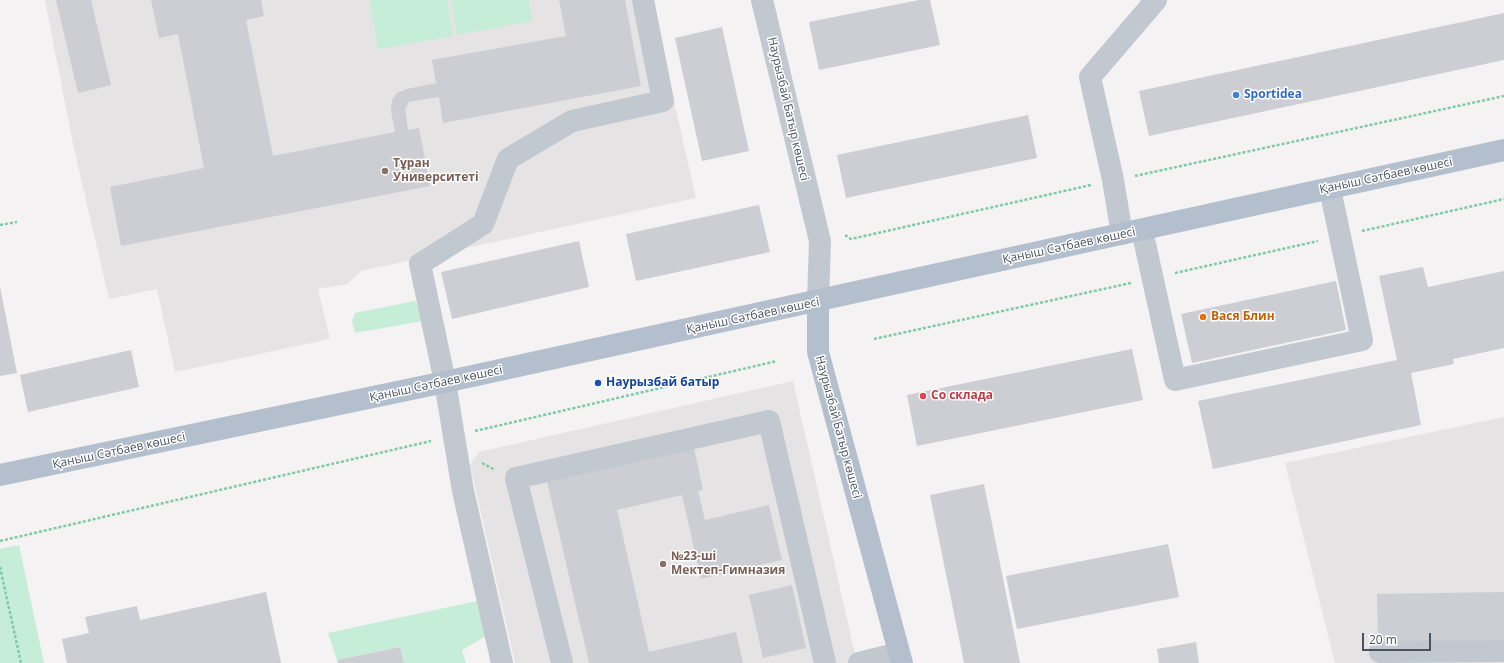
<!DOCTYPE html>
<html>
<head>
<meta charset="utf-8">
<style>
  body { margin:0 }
  #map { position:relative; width:1504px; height:663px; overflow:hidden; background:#f4f2f2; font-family:"Open Sans",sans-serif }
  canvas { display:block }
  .scale { position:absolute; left:1362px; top:633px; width:69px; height:18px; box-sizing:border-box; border:2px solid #4b545e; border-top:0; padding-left:5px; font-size:12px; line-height:14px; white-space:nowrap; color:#4b545e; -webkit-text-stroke:3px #fff; paint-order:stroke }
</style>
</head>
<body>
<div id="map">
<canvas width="1504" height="663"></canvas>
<div class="scale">20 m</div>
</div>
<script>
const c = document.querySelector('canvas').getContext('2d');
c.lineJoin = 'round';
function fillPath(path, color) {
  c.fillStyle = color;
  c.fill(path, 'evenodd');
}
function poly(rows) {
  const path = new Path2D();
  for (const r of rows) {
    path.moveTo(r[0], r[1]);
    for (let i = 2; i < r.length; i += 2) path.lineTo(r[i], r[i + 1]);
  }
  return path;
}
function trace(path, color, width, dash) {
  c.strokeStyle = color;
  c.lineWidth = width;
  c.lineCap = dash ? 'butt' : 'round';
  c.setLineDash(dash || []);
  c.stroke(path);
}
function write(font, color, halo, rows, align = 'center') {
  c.font = font + ' "Open Sans",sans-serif';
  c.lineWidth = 3;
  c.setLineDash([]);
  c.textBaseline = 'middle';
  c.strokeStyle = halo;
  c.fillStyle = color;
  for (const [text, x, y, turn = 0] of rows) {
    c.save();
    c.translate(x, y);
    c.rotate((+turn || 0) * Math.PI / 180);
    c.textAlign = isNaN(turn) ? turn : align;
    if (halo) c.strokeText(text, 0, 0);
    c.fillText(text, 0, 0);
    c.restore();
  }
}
const education = poly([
  [45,0,651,0,696,198,361,271,347,284,318,289,330,339,175,372,157,289,109,299,73,144],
  [793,381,857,663,515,663,470,465,479,452],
  [1504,417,1504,663,1335,663,1285,463]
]);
const green = poly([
  [369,0,447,0,453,36,378,49],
  [451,0,529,0,532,21,457,35],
  [415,301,419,307,423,321,355,333,352,321,355,313],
  [19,545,44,663,0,663,0,549],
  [477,601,486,636,462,650,466,663,404,663,400,647,337,660,328,633]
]);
const building = poly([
  [56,0,91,0,111,85,78,93],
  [151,0,261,0,264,16,246,20,273,156,395,132,391,111,392,100,397,93,407,89,436,83,432,60,566,36,559,0,625,0,641,86,443,123,439,97,409,102,405,109,408,130,419,128,430,186,121,246,110,187,204,168,178,34,159,38],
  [919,0,930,0,940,45,819,70,809,22],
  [1504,13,1504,60,1149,136,1139,91],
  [722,27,749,151,702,161,675,38],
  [1028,115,1037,158,846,198,837,155],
  [759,205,770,252,636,281,626,234],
  [579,241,589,287,452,319,441,272],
  [1423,267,1428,287,1504,271,1504,348,1453,359,1454,364,1411,373,1421,425,1213,469,1198,401,1397,360,1379,276],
  [1336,281,1346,330,1192,363,1181,314],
  [0,287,17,373,0,376],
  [1132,349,1143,400,917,446,907,395],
  [131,350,139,387,28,412,20,375],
  [694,448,703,490,698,491,705,520,769,505,782,560,701,579,682,495,617,510,649,652,736,632,743,663,589,663,547,481],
  [984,484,1020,663,964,663,930,495],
  [1168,544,1179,597,1017,629,1006,576],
  [792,585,806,648,763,658,749,595],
  [266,592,281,663,67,663,62,639,89,633,85,617,137,606,140,620],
  [1504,592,1504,640,1378,642,1377,594],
  [1196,642,1199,663,1159,663,1157,649],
  [400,647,404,663,338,663,337,660]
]);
const path = poly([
  [1135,176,1504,96],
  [0,225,17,222],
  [1362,231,1504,199],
  [845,235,851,239,1091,185],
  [1175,273,1318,241],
  [874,339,1131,283],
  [475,431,777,361],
  [482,463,495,470],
  [0,541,431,441],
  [0,567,21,663]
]);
const minor = poly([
  [762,0,820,241,818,301],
  [1142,230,1175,380,1362,340,1330,189],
  [1122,234,1113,180,1090,77,1156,0],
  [1380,652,1504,651],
  [502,663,463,491,445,382,420,264,483,224,508,159,572,121,663,101,643,0],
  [562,663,516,478,769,421,825,663],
  [859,663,899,653]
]);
const major = poly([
  [818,301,818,352,902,663],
  [0,475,445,382,1504,150]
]);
const markers = [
  [1236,95,4,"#3f7fe0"],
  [385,171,4,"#8d6e63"],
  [1203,317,4,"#e8710a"],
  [598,383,4,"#1a4fb4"],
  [923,396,4,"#e0444e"],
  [663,564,4,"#8d6e63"]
];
const shopNames = [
  ["Sportidea",1244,95]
];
const streetNames = [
  ["Наурызбай Батыр көшесі",788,109,77],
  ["Қаныш Сәтбаев көшесі",1386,176,-12],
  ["Қаныш Сәтбаев көшесі",1069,246,-12],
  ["Қаныш Сәтбаев көшесі",753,316,-12],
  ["Қаныш Сәтбаев көшесі",436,384,-12],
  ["Наурызбай Батыр көшесі",838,427,75],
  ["Қаныш Сәтбаев көшесі",119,451,-12]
];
const educationNames = [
  ["Тұран",393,164],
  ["Университеті",393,178],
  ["№23-ші",671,557],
  ["Мектеп-Гимназия",671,571]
];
const foodNames = [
  ["Вася Блин",1211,317]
];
const transitNames = [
  ["Наурызбай батыр",606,383]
];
const healthNames = [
  ["Со склада",931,396]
];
fillPath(education, '#e5e3e3');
fillPath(green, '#c5edd7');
fillPath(building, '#ccced4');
trace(path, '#7fc9a9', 2.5, [3, 2]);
trace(minor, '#c1c8cf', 22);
trace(major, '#b4bfce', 22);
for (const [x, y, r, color] of markers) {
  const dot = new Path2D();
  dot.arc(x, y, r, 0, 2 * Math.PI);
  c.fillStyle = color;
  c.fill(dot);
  trace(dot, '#fff', 1.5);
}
write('bold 12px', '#366cbe', '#fff', shopNames, 'left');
write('12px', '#4b545e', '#fff', streetNames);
write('bold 12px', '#785e54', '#fff', educationNames, 'left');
write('bold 12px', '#c56008', '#fff', foodNames, 'left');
write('bold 12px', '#164399', '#fff', transitNames, 'left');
write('bold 12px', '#be3a42', '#fff', healthNames, 'left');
</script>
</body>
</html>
